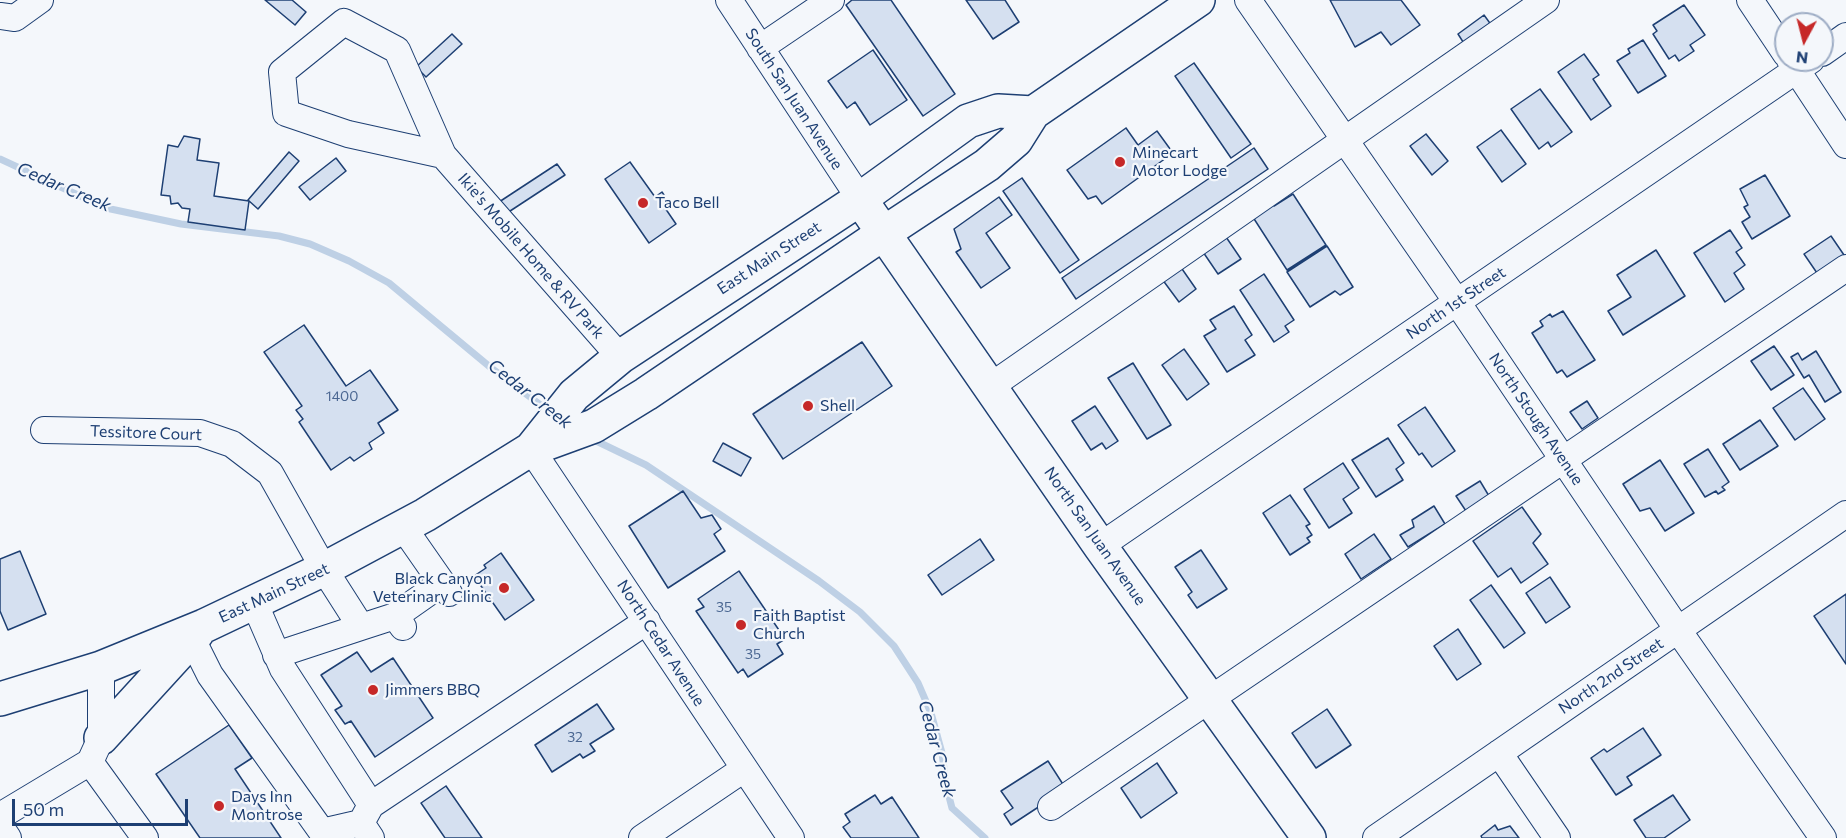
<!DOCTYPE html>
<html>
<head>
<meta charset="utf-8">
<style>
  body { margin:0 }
  #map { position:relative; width:1846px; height:838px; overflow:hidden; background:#f4f7fb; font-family:Commissioner,sans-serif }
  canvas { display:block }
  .north { position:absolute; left:1774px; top:12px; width:60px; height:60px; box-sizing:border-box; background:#f4f7fb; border:2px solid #9eadc5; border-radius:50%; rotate:187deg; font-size:16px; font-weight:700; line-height:24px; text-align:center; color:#1d3f73 }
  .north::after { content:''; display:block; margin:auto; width:21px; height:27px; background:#c62828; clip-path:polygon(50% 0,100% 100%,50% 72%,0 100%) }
  .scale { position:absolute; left:12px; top:799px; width:176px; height:27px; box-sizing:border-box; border:3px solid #1d3f73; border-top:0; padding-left:8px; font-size:18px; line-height:21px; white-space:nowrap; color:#1d3f73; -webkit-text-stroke:4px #f4f7fb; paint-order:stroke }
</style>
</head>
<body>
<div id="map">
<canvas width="1846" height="838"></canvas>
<div class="north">N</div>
<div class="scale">50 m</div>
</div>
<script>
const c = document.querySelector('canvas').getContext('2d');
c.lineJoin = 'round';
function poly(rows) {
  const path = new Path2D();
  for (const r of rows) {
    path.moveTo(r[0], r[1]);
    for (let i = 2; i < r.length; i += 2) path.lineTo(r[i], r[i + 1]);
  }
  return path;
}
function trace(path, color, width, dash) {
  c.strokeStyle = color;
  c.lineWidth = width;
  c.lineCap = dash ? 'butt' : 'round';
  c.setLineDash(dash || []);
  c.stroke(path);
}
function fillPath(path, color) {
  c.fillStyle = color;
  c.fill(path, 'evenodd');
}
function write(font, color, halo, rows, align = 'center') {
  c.font = font + ' Commissioner,sans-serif';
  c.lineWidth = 4.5;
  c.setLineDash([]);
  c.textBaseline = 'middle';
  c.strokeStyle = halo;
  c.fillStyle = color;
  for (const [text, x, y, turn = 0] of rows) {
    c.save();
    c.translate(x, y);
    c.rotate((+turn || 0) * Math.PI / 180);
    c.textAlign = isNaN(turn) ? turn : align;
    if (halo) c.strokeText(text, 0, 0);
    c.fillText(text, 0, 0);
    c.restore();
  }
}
const stream = poly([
  [0,159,106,208,181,224,279,236,310,244,349,261,389,283,490,367,550,412],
  [592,439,646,465,819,581,860,612,894,646,918,683,931,713,942,753,946,785,952,808,985,838]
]);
const building = poly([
  [265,0,292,0,306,12,295,25,265,0],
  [852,0,891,0,955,94,923,116,846,5,852,0],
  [966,0,1005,0,1019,22,993,39,966,0],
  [1330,0,1401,0,1420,25,1391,45,1381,32,1355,47,1330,0],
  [1684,5,1705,35,1690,45,1694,51,1679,61,1675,55,1669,59,1653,34,1657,31,1653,25,1684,5],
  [1484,15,1492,26,1465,45,1458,34,1484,15],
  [452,34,462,44,426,77,416,67,452,34],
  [1643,40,1666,76,1638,93,1617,61,1630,53,1628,49,1643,40],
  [873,50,907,100,870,125,855,102,847,108,828,81,873,50],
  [1584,54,1599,75,1593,79,1611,106,1591,120,1558,72,1584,54],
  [1194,63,1251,144,1231,158,1175,76,1194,63],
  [1540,89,1572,132,1551,147,1548,142,1539,149,1511,109,1540,89],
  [1126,128,1138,145,1157,131,1173,153,1102,204,1096,196,1088,199,1067,170,1126,128],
  [1501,130,1526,164,1502,182,1477,147,1501,130],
  [1426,134,1448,161,1432,175,1410,146,1426,134],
  [184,136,200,139,197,160,219,163,214,196,249,201,245,230,188,222,190,209,182,208,178,203,171,204,170,196,161,195,168,145,178,147,184,136],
  [1254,148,1268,169,1076,299,1062,278,1254,148],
  [289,152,299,161,258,209,248,200,289,152],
  [336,158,346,171,310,200,299,187,336,158],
  [630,162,655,197,662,192,668,201,663,205,676,224,649,243,605,179,630,162],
  [557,164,565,175,504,215,496,204,557,164],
  [1765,175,1790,216,1752,239,1742,222,1750,217,1744,207,1748,205,1740,189,1765,175],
  [1022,178,1079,260,1060,273,1003,191,1022,178],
  [1293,194,1326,245,1287,270,1249,211,1265,200,1274,206,1293,194],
  [999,197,1012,215,986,233,1010,268,981,288,956,252,961,249,954,229,999,197],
  [1730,230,1742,248,1736,252,1745,265,1734,273,1744,289,1725,302,1694,253,1730,230],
  [1224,234,1241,259,1218,274,1201,249,1224,234],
  [1831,236,1844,255,1817,273,1804,254,1831,236],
  [1327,246,1353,287,1340,295,1335,291,1310,307,1287,272,1327,246],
  [1656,250,1685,296,1623,335,1608,311,1631,297,1617,275,1656,250],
  [1180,266,1196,289,1179,302,1162,279,1180,266],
  [1264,274,1294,320,1285,326,1289,332,1274,342,1240,290,1264,274],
  [1234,306,1252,335,1245,340,1255,355,1227,372,1204,336,1216,329,1210,320,1234,306],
  [1563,311,1595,360,1567,377,1562,370,1557,373,1532,333,1543,326,1540,321,1550,314,1552,317,1563,311],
  [304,325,346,386,370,370,398,410,378,423,384,433,369,443,372,449,354,461,350,457,331,470,299,422,303,419,296,410,302,406,264,352,304,325],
  [862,342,892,386,783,459,753,414,862,342],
  [1774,346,1794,375,1771,390,1751,361,1774,346],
  [1184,349,1209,384,1187,400,1162,365,1184,349],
  [1816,351,1841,392,1825,402,1809,375,1804,378,1791,357,1798,353,1802,360,1816,351],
  [1133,363,1171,425,1147,439,1108,378,1133,363],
  [1803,388,1825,419,1795,440,1773,408,1803,388],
  [1587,401,1598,418,1582,429,1570,412,1587,401],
  [1095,406,1118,441,1106,449,1102,443,1091,450,1072,421,1095,406],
  [1425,407,1455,451,1432,467,1422,453,1419,455,1398,425,1425,407],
  [1760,420,1778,446,1740,470,1723,444,1760,420],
  [1388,438,1404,463,1396,469,1403,480,1376,497,1352,460,1388,438],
  [723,443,751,458,741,476,713,461,723,443],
  [1708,449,1729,482,1722,487,1725,490,1718,494,1716,491,1705,497,1684,464,1708,449],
  [1660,460,1694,513,1665,531,1650,508,1640,511,1623,484,1660,460],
  [1343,463,1359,488,1343,499,1352,513,1329,528,1304,489,1343,463],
  [1480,481,1489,496,1466,511,1456,496,1480,481],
  [683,491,701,518,712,515,721,529,714,534,725,551,668,588,629,526,683,491],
  [1290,495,1310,524,1306,526,1312,535,1307,538,1310,542,1290,555,1263,513,1290,495],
  [1434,506,1445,524,1408,547,1400,535,1414,527,1412,520,1434,506],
  [1522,507,1541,534,1533,543,1548,564,1521,583,1511,568,1498,577,1473,541,1522,507],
  [1374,534,1391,559,1361,579,1345,554,1374,534],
  [980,539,994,560,942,595,928,575,980,539],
  [1201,550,1227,589,1197,608,1188,595,1192,592,1175,567,1201,550],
  [20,551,46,614,8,630,0,611,0,559,20,551],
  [501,553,534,600,505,620,474,576,486,568,484,565,501,553],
  [739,571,785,639,777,644,783,654,748,677,743,669,738,673,696,611,704,607,698,599,739,571],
  [1550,577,1570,607,1546,623,1526,593,1550,577],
  [1491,585,1525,633,1504,648,1470,600,1491,585],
  [1846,594,1846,664,1814,616,1846,594],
  [1458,629,1481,664,1457,680,1434,646,1458,629],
  [357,652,371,672,393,658,433,718,375,757,351,721,345,724,335,710,342,706,321,675,357,652],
  [597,704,614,729,590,744,595,751,583,758,580,754,552,772,535,745,597,704],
  [1327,709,1351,745,1316,768,1292,733,1327,709],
  [229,725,252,758,235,769,281,838,200,838,156,774,229,725],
  [1643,728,1661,755,1627,777,1632,785,1616,795,1591,758,1604,749,1607,752,1643,728],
  [1048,761,1066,789,1011,825,1004,814,1013,808,1001,791,1048,761],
  [1157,763,1177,793,1141,818,1121,788,1157,763],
  [446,786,482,838,445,838,421,803,446,786],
  [875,795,881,804,892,797,919,838,851,838,843,827,850,822,845,814,875,795],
  [1673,795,1690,820,1664,838,1646,838,1634,820,1673,795],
  [1495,825,1498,830,1510,826,1519,838,1482,838,1481,836,1495,825]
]);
const minor = poly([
  [729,0,860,199],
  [1248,0,1457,302,1678,630,1823,838],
  [1750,0,1786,54],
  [0,16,15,18,40,0],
  [760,48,831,0],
  [1822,53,1846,36],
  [1790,60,1846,145],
  [443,155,348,134,286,113,282,72,344,22,397,50,443,155,620,357],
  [991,386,1546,0],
  [44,430,200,433,232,444,270,473,324,569,361,627,395,616,403,627],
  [531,449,791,838],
  [403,527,449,593],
  [1100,546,1811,60],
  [254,602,283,669,371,805],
  [395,616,442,583],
  [192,639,210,675,322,832,361,823,371,838],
  [276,655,361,627],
  [1499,753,1557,838],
  [90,762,145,838],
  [1051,807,1846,268],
  [0,816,90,762,101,738,101,668],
  [361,823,371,805,647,621],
  [0,826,8,838],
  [642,838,744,769],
  [1376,838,1846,514]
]);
const major = poly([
  [860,199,968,121,998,111,1033,113],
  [884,233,987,165,1016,140,1033,113,1198,0]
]);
const highway = poly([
  [531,449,574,395,620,357,860,199,1100,546,1309,838],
  [0,699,101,668,204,626,324,569,425,515,531,449,594,426,646,394,884,233],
  [101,738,197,633]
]);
const markers = [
  [1120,162,6,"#c62828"],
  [643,203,6,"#c62828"],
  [808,406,6,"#c62828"],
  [504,588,6,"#c62828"],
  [741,625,6,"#c62828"],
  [373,690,6,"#c62828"],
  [219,806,6,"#c62828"]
];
const numberNames = [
  ["1400",342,396],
  ["35",724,607],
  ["35",753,654],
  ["32",575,737]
];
const streetNames = [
  ["South San Juan Avenue",794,99,57],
  ["Ikie's Mobile Home & RV Park",531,256,49],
  ["East Main Street",769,258,-33],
  ["North 1st Street",1456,303,-34],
  ["North Stough Avenue",1536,419,56],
  ["Tessitore Court",146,433,2],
  ["North San Juan Avenue",1095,536,55],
  ["East Main Street",274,593,-25],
  ["North Cedar Avenue",661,643,57],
  ["North 2nd Street",1611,676,-34]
];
const poiNames = [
  ["Minecart",1132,153],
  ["Motor Lodge",1132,171],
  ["Taco Bell",655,203],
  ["Shell",820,406],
  ["Black Canyon",492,579,"right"],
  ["Veterinary Clinic",492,597,"right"],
  ["Faith Baptist",753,616],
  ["Church",753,634],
  ["Jimmers BBQ",385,690],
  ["Days Inn",231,797],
  ["Montrose",231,815]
];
const waterNames = [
  ["Cedar Creek",64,187,23],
  ["Cedar Creek",530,394,38],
  ["Cedar Creek",937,749,75]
];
trace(stream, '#bed0e5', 7);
fillPath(building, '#d5e0f0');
trace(building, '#1d3f73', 1.5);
trace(minor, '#1d3f73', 28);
trace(major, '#1d3f73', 36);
trace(highway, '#1d3f73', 36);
trace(minor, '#f4f7fb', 26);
trace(major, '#f4f7fb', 33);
trace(highway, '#f4f7fb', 33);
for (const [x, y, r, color] of markers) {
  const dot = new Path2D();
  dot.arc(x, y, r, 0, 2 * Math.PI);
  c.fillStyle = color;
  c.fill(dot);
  trace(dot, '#f4f7fb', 2);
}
write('14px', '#4b6792', null, numberNames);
write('16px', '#1d3f73', '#f4f7fb', streetNames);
write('16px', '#1d3f73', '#f4f7fb', poiNames, 'left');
write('italic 18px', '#1d3f73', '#f4f7fb', waterNames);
</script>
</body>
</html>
